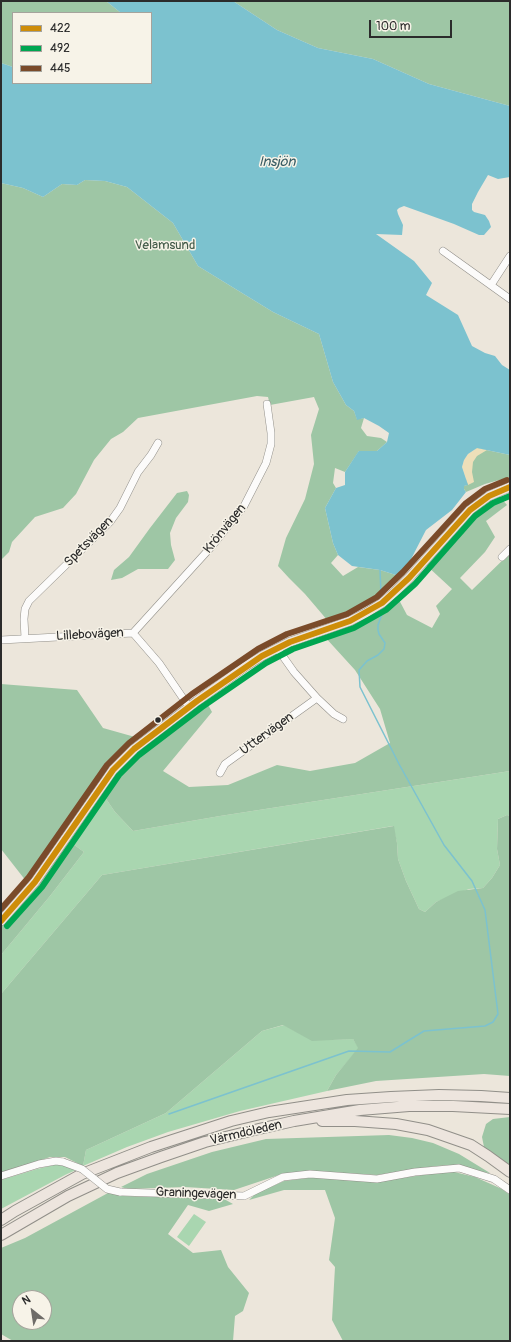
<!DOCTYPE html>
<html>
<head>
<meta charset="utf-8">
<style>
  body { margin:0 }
  #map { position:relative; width:511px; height:1342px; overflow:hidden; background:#ece6db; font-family:Pangolin,sans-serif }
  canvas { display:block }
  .frame { position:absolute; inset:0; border:2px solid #2b2b2b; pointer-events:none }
  .legend { position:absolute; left:12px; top:12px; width:140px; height:72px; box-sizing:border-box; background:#f7f3e8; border:1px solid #a5a39c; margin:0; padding:5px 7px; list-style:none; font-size:12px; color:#2b2b2b }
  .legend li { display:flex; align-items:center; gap:8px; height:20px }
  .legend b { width:20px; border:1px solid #a5a39c }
  .north { position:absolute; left:12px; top:1290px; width:40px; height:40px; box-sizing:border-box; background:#f7f3e8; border:1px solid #a5a39c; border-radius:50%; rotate:330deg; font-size:11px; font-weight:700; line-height:16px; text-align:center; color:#2b2b2b }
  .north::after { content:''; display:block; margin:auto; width:14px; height:18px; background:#6f6c69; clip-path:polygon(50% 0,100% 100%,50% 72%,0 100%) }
  .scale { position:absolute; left:369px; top:20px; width:83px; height:18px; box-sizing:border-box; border:2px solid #2b2b2b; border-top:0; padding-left:5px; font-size:12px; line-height:14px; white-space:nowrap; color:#2b2b2b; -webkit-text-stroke:3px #f7f3e8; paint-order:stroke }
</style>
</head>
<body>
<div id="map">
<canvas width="511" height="1342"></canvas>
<div class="frame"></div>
<ul class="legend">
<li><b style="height:5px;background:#ce8d09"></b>422</li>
<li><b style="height:5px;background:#00a651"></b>492</li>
<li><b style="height:5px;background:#7a4b2a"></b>445</li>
</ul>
<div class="north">N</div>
<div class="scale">100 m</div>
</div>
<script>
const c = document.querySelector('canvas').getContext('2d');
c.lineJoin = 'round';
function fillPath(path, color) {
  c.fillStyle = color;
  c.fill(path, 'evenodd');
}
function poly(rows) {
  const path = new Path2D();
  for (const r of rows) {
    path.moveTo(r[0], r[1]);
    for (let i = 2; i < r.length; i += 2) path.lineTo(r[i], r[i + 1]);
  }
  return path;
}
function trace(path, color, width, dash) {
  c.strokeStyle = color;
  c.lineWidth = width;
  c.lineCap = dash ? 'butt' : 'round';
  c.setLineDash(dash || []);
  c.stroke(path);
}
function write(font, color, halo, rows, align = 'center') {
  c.font = font + ' Pangolin,sans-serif';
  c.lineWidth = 3;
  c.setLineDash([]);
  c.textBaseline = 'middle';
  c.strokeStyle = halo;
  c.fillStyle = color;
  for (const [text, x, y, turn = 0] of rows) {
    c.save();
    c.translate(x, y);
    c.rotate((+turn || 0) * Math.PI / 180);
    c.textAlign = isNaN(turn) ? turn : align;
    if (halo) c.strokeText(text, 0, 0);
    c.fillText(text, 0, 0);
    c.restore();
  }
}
const green = poly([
  [510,771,510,816,507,815,498,819,497,849,500,865,492,878,483,888,469,889,436,902,425,912,419,909,406,881,398,859,397,843,393,826,102,875,1,994,1,955,50,896,84,852,69,841,102,793,115,812,133,831,220,816],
  [284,1025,312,1040,353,1039,359,1048,336,1075,327,1091,240,1111,168,1132,127,1147,83,1166,86,1150,166,1113,262,1031],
  [58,1164,68,1166,76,1170,65,1175,1,1209,1,1180,37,1169],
  [194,1214,206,1222,189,1246,177,1237]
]);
const forest = poly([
  [1,1,106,1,121,13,13,13,13,67,1,63],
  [233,1,510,1,510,106,429,84,373,59,318,48,277,30],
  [85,180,105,181,127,187,173,223,198,266,273,312,319,334,333,382,346,405,354,411,357,419,364,418,361,428,367,436,381,438,387,442,377,451,359,451,345,472,335,468,333,483,336,488,325,508,333,543,338,555,331,563,343,576,358,567,380,570,399,576,385,592,365,606,344,616,328,621,305,594,289,578,278,566,286,538,305,499,314,464,311,435,319,409,314,397,270,405,268,397,257,396,138,418,123,432,111,439,94,460,76,494,63,508,35,517,12,542,9,552,1,560,1,183,23,188,43,197,62,184,77,185],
  [477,448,510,455,510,477,485,484,466,492,464,489,464,486,467,485,464,460],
  [187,491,189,495,188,502,176,518,170,533,171,545,175,560,168,569,138,569,122,578,111,580,114,570,129,557,150,528,177,493],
  [499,496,507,505,486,521,495,537,485,552,460,578,472,590,510,553,510,771,220,816,133,831,115,812,102,793,119,771,137,753,168,729,175,726,206,701,212,712,163,771,189,787,228,785,277,765,310,771,355,763,390,743,380,709,355,670,324,636,352,624,397,596,407,615,432,628,440,614,436,606,452,589,426,565,460,529,480,510],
  [1,684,77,690,103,728,135,737,96,780,26,881,1,849],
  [507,815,510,816,510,1076,484,1074,376,1081,327,1091,336,1075,358,1048,353,1039,312,1041,283,1025,262,1031,166,1113,86,1150,83,1166,65,1157,50,1157,1,1174,1,994,102,875,394,826,397,843,398,859,406,881,419,909,425,912,436,902,458,891,483,888,492,878,500,865,497,849,498,819],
  [69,841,84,852,50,896,1,955,1,925,16,912],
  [510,1117,510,1167,484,1147,482,1137,486,1124,493,1119],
  [389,1135,412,1138,433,1143,459,1154,490,1173,478,1172,458,1165,436,1166,377,1175,310,1171,282,1174,234,1190,185,1187,128,1189,121,1187,147,1174,212,1152,266,1139],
  [450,1171,475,1177,502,1189,510,1195,510,1341,343,1341,332,1320,335,1267,329,1260,335,1218,325,1190,284,1190,249,1200,255,1194,284,1181,316,1177,375,1182],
  [108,1193,123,1196,224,1199,233,1204,209,1211,188,1205,168,1234,193,1253,221,1250,228,1267,249,1293,243,1311,235,1316,233,1341,13,1341,1,1334,1,1248,25,1238],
  [20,1298,44,1298,44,1322,20,1322]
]);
const sand = poly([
  [477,448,487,450,477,456,473,462,472,472,474,482,468,485,462,467,464,460,468,454]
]);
const water = poly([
  [106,1,233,1,277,30,318,48,373,59,429,84,510,106,510,177,498,179,488,175,478,192,472,204,472,210,474,212,485,215,489,221,491,227,484,235,479,235,454,224,404,206,399,208,397,210,398,214,403,225,402,235,376,234,414,261,432,283,426,295,458,315,472,346,485,353,495,356,502,365,510,370,510,455,477,448,468,454,464,460,462,467,468,485,464,486,464,489,466,492,452,510,426,530,407,567,399,576,380,570,352,566,338,555,333,543,325,508,336,488,345,485,345,472,358,452,359,451,377,451,387,442,389,433,379,426,364,418,357,420,354,411,346,405,333,382,319,334,273,312,198,266,173,223,127,187,105,181,85,180,77,185,62,184,43,197,23,188,1,183,1,63,13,67,13,83,151,83,151,13,121,13]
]);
const stream = poly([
  [380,570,381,594],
  [169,1114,349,1051,390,1052,424,1031,485,1026,493,1022,498,1014,485,910,472,881,444,845,399,764,360,687,359,670,367,661,378,655,384,649,385,643,379,634,378,630,378,625,382,614,382,609]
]);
const minor = poly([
  [443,251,510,299],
  [491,285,510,256],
  [502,557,510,549],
  [133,633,212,546,244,506,266,463,271,444,271,433,267,404],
  [25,638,24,619,25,609,29,601,110,522,120,508,138,472,151,455,158,443],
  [1,640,133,633,159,663,189,707],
  [277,648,294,672,317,698,334,714,343,719],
  [220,773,225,764,317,698],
  [1,1176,39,1164,56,1161,63,1162],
  [120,1192,244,1196,283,1177,310,1174,377,1179,415,1172,459,1168,494,1179,510,1190]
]);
const major = poly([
  [1,921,35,882,104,783,113,770,134,749,197,701,246,666,262,656,290,642,350,621,366,613,382,603,395,592,409,578,470,510,489,496,510,487]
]);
const highway = poly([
  [322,1121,355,1121,396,1124,428,1130,471,1145,488,1156,510,1172],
  [1,1220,15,1211,82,1174,151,1147,231,1121,269,1112,347,1100,391,1097,439,1095,481,1096,510,1098],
  [1,1235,68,1196,117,1173,161,1157,205,1142,250,1131,294,1121,360,1110,409,1106,453,1106,510,1109]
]);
const minorBridge = poly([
  [63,1162,82,1169,107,1189,120,1192]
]);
const bus1 = poly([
  [1,921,35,882,113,770,134,749,197,701,262,656,290,642,350,621,382,603,409,578,470,510,489,496,510,487]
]);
const bus2 = poly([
  [7,926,42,887,119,775,139,755,202,707,266,663,293,649,354,628,386,610,415,584,475,516,493,503,510,496]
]);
const bus3 = poly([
  [1,909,29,877,107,765,129,743,192,694,258,649,287,634,347,614,377,597,403,572,465,504,485,489,507,480]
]);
const markers = [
  [158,720,3.5,"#2b2b2b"]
];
const parkNames = [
  ["Velamsund",165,246]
];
const streetNames = [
  ["Krönvägen",225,529,-51],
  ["Spetsvägen",89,542,-46],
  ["Lillebovägen",90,635,-3],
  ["Uttervägen",267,734,-36],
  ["Värmdöleden",246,1133,-13],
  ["Graningevägen",196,1194,2]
];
const waterNames = [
  ["Insjön",277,162]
];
fillPath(green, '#a9d6b0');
fillPath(forest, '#9ec6a5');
fillPath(sand, '#eddfb9');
fillPath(water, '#7cc2cf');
trace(stream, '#7cc2cf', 1.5);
trace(minor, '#918f89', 8);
trace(major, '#918f89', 10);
trace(highway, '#918f89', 12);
trace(minor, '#fcfbfa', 7);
trace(major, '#ede5de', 9);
trace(highway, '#ede5de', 10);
trace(minorBridge, '#918f89', 8, []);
trace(minorBridge, '#fcfbfa', 7);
trace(bus1, '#ce8d09', 6);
trace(bus2, '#00a651', 6);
trace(bus3, '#7a4b2a', 6);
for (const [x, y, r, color] of markers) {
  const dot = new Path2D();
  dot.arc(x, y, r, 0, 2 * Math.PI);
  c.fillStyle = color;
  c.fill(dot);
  trace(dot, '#f7f3e8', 1.5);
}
write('13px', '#415a48', '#f7f3e8', parkNames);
write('13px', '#2b2b2b', '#f7f3e8', streetNames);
write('italic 14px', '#375b63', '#f7f3e8', waterNames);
</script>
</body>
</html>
